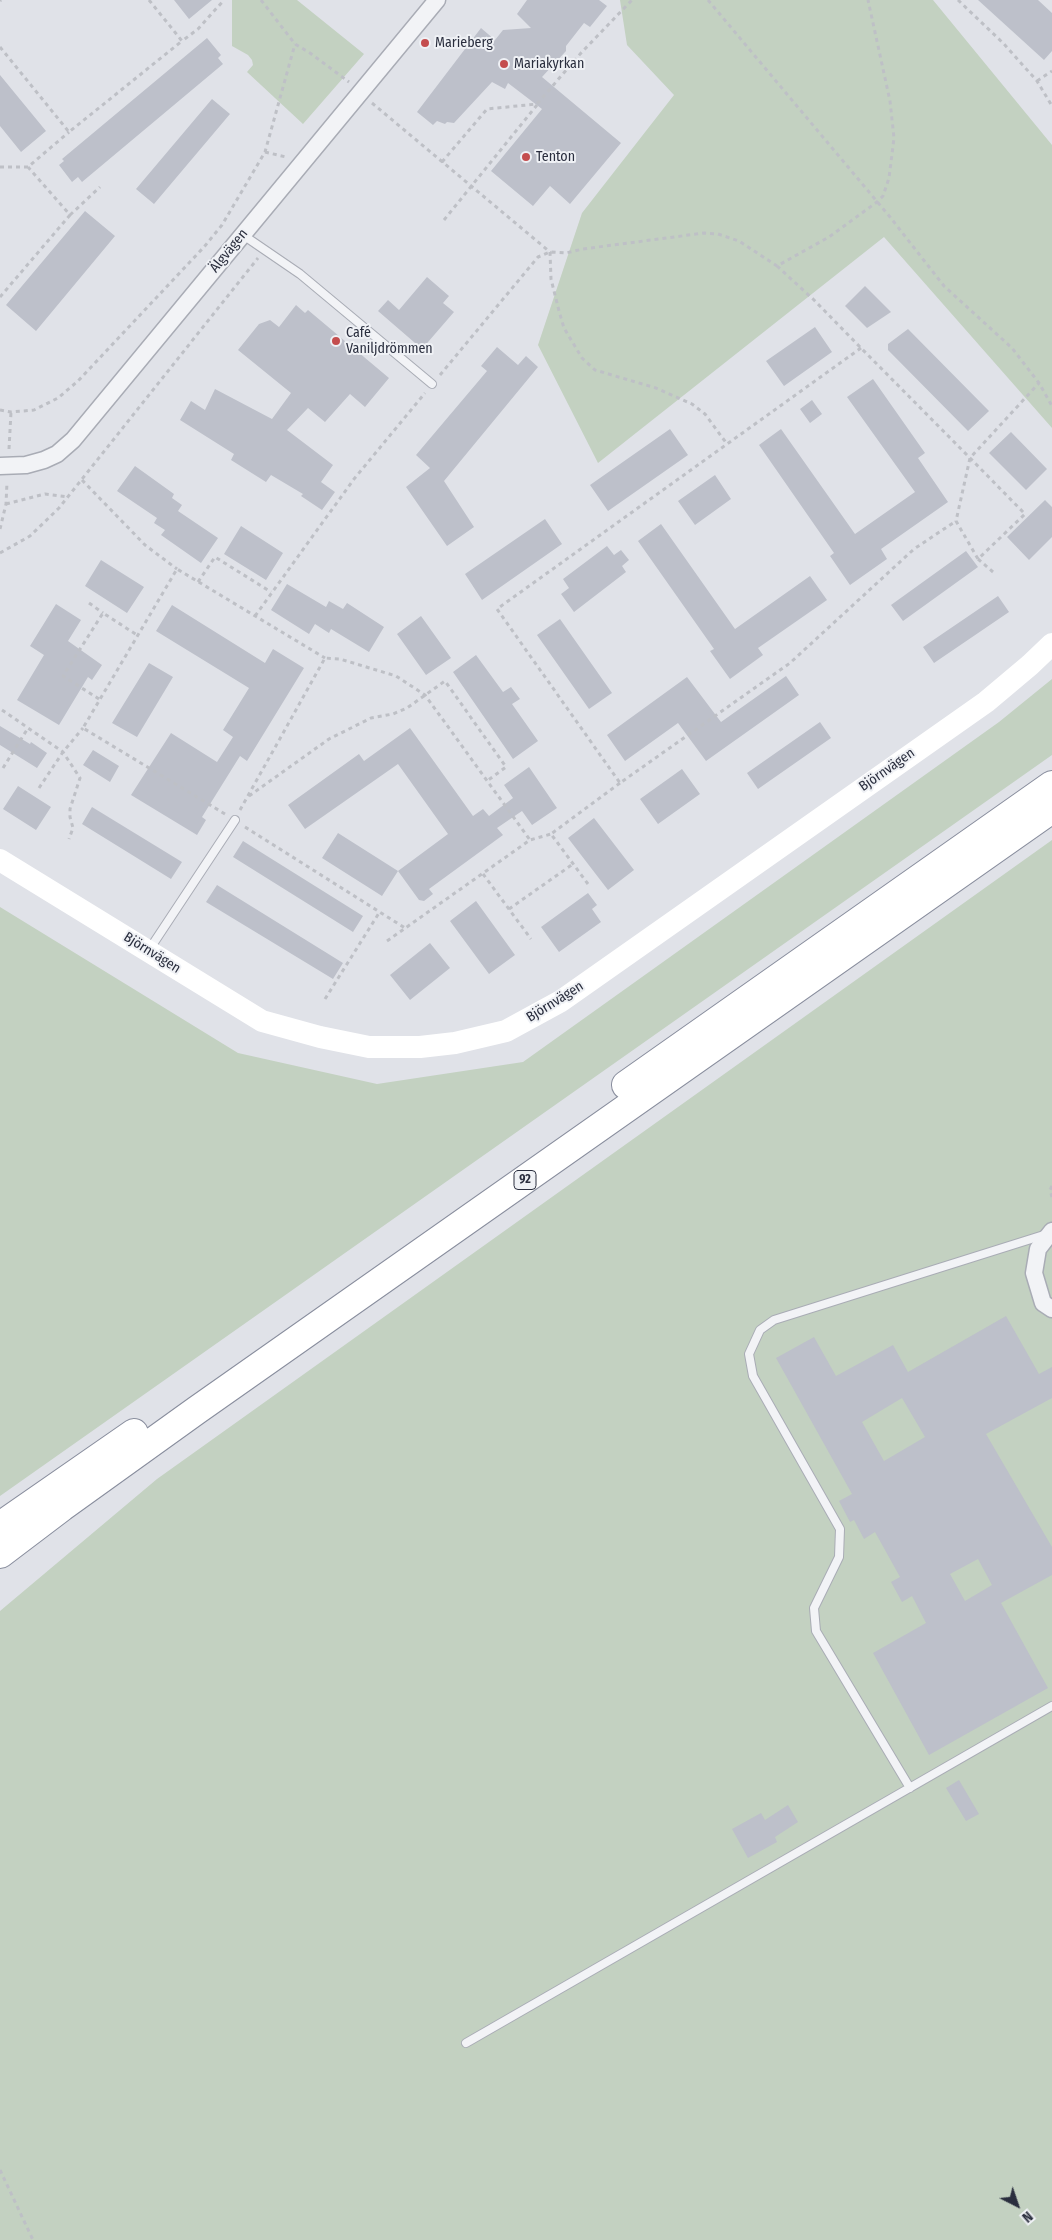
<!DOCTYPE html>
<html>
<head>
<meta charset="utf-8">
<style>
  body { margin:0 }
  #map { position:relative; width:1052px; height:2240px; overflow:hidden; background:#e0e2e8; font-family:"Fira Sans Condensed",sans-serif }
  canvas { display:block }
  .north { position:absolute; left:992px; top:2180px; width:50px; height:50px; -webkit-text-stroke:4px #eff1f5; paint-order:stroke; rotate:139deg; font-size:14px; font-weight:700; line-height:20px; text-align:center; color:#2a2e3e }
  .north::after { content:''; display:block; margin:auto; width:18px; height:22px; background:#2a2e3e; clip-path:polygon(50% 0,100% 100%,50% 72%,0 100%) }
</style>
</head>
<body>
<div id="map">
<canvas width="1052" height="2240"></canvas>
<div class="north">N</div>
</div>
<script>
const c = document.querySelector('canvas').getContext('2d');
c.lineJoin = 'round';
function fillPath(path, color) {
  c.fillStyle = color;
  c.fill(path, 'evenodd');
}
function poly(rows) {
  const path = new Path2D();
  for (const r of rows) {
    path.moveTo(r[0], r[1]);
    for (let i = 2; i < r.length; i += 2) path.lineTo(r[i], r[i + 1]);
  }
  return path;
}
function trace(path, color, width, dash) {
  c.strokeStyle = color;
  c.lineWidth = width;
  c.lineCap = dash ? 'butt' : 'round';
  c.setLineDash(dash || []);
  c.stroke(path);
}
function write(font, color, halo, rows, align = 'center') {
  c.font = font + ' "Fira Sans Condensed",sans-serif';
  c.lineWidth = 4;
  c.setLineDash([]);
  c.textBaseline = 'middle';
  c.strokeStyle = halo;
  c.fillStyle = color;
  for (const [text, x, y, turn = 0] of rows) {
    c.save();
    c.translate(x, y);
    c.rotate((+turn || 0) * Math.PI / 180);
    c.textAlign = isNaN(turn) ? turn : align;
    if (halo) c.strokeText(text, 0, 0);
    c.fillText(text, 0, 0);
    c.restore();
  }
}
const green = poly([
  [232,0,297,0,364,54,303,124,247,72,253,65,252,60,248,55,232,46],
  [620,0,933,0,1052,145,1052,428,884,237,598,463,538,345,582,213,674,95,627,45],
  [1052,679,1052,755,0,1496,0,907,238,1053,377,1084,523,1062,999,722],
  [1052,840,1052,2240,0,2240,0,1611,157,1479]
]);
const building = poly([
  [174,0,212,0,189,19],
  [527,0,599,0,607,6,590,27,584,23,566,46,566,51,542,77,621,143,570,204,550,186,533,206,491,171,542,109,508,83,505,89,492,82,454,123,447,122,445,124,437,121,433,125,417,112,481,28,495,40,503,30,531,28,517,14],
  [978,0,1038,0,1052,13,1052,51,1044,60],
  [207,38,221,55,218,58,223,64,82,182,78,177,72,182,59,165,64,161,62,159],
  [0,75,46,131,21,152,0,126],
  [212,99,230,114,154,204,136,189],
  [85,211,115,236,36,331,6,305],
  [427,277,449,296,443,303,454,312,422,349,378,311,388,300,399,310],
  [865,286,891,312,867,328,845,306],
  [296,305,305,313,308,310,389,378,365,407,350,394,325,422,308,408,287,430,333,465,321,482,335,492,322,510,301,496,303,494,271,475,266,482,231,460,234,454,180,420,191,401,205,410,215,389,272,419,291,393,238,350,259,324,270,320,279,327],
  [815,327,832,352,784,386,766,361],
  [908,329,989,411,968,431,888,350,888,344],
  [497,347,518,365,526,356,538,367,444,481,474,527,447,546,406,487,430,468,416,455,487,371,481,366],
  [873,379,925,453,918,458,948,502,881,549,887,559,850,585,830,556,834,553,759,445,781,429,855,534,915,492,847,397],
  [812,400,822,414,810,423,800,409],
  [670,429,688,455,608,511,590,485],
  [1011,432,1047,469,1026,490,989,453],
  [135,466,174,494,172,498,182,505,178,511,218,538,201,563,161,535,165,530,154,523,157,518,117,491],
  [715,475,731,499,695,525,678,501],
  [1045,500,1052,507,1052,537,1029,560,1007,537],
  [545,519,562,544,482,600,465,574],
  [661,524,735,629,810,576,827,600,758,648,763,655,730,679,710,651,714,649,638,541],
  [241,526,283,553,266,580,224,554],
  [607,546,614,555,621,550,629,560,622,566,626,572,574,612,561,594,569,588,563,579],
  [966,551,978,567,903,621,891,605],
  [101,560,144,587,127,613,85,586],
  [287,584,326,607,329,601,343,609,347,603,384,627,369,652,331,629,329,633,315,624,309,634,271,610],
  [998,596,1009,612,934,663,923,647],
  [56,604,81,620,68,641,102,665,92,680,88,677,59,725,17,700,44,655,30,646],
  [172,605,265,663,273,649,304,668,247,761,240,756,202,817,206,820,197,835,131,795,171,733,217,762,233,737,223,730,249,688,156,631],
  [421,616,451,658,426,675,397,634],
  [560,619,612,693,589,709,537,635],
  [476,655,503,692,511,687,520,699,512,704,538,741,513,759,453,672],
  [149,663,173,677,137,737,112,723],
  [786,676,799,695,706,761,678,723,625,761,607,735,687,677,721,722],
  [820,722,831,738,758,789,747,773],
  [0,726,30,744,31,742,47,753,37,768,0,745],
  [410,728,473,816,483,809,489,816,513,798,504,785,529,767,557,808,532,825,522,811,497,828,503,835,429,889,433,894,424,901,419,900,398,871,382,896,322,858,338,833,398,871,448,834,398,764,305,829,288,805,359,754,364,761],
  [93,750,119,766,110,782,83,765],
  [682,769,700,794,658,824,640,799],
  [18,786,51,807,36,830,3,809],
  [92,807,182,862,171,879,82,824],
  [594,818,634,870,608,890,568,838],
  [243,841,363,916,353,932,233,857],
  [217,885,343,963,333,979,206,902],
  [588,893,597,905,592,909,601,922,559,952,541,927],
  [476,901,515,955,489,974,450,921],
  [430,943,450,968,410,1000,390,975],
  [1006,1316,1039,1374,1052,1367,1052,1398,986,1434,1052,1547,1052,1575,1001,1603,1048,1688,929,1755,873,1653,926,1623,912,1596,902,1602,891,1582,900,1577,875,1532,864,1539,854,1520,850,1522,839,1501,852,1494,776,1358,814,1337,836,1376,893,1345,908,1372],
  [902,1398,925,1437,884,1461,862,1422],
  [978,1559,992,1585,965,1601,950,1574],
  [959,1780,979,1814,966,1821,946,1788],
  [788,1805,798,1822,775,1837,777,1842,748,1858,732,1829,761,1813,765,1820]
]);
const path = poly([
  [149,0,182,41,198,29,224,0],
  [261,0,295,44,310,53,349,82],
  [708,0,890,217,944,286,1012,348,1039,383,1052,406],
  [958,0,1004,44,1037,81,1052,106],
  [0,1,1,0],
  [0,47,69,132,182,41],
  [1037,81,1052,71],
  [372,103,550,252,551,279,559,311,564,328,582,358,595,370,656,388,692,404,705,414,727,444],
  [265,152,286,157],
  [442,162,487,109,537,104,581,53,632,0],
  [0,167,28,167,69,132],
  [70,215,100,187],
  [444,220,537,105],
  [777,266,814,300,861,348,970,458,1025,514,978,559,956,521,970,458,1039,383],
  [0,297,70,215,28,167],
  [861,348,497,609,620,783,790,663,914,549,956,521],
  [440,375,538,257,550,252,566,253,583,249,704,233,718,234,739,241,777,266,829,237,877,202,883,196,889,178,894,138,890,101,868,0],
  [0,410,11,412,34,410,58,398,78,381,204,247,222,225,265,152,295,44],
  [9,449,11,412],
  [82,480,145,545,177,569],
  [6,504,45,494,69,497],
  [0,529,6,504,7,482],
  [0,553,30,536,59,508,258,258],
  [978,559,993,572],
  [198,582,215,557,271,592],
  [89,603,103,613],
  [255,616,354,479,425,393],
  [99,699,63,676,103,613,137,635],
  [2,710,63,752,80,778,70,809,70,817,73,828,69,839],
  [3,768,28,728],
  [39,788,63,752,83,728],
  [249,796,329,739,371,718,393,714,407,708,445,681,506,767,487,781],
  [240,810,325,658,340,659,396,676,425,695,530,840],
  [225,814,83,728,177,569,325,658],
  [245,827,405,928],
  [483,874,531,939],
  [588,884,551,834,620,783],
  [509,909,573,864],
  [387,941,530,840,551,834],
  [325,999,379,913],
  [1052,1186,1050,1190,1052,1197],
  [0,2170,33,2240]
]);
const lane = poly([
  [243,235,300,274,432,384],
  [149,950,235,820],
  [910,1788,816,1631,814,1608,839,1557,840,1529,753,1376,749,1354,760,1330,774,1320,1047,1234],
  [466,2043,1052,1706]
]);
const street = poly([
  [0,466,26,465,44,460,57,454,73,440,437,0],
  [1052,1231,1038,1249,1034,1273,1043,1303,1052,1309]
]);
const secondary = poly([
  [0,860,262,1021,320,1037,369,1047,420,1047,455,1043,506,1031,561,1001,986,702,1030,665,1052,644]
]);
const highway = poly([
  [626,1085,1052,785],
  [0,1526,134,1433],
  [0,1554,62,1507,197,1410,1052,809]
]);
const markers = [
  [425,43,5,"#c44d4e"],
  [504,64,5,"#c44d4e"],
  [526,157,5,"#c44d4e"],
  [336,341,5,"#c44d4e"]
];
const shields = [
  [525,1180,22]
];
const shieldNames = [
  ["92",525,1180]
];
const poiNames = [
  ["Marieberg",435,43],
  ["Mariakyrkan",514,64],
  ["Tenton",536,157],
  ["Café",346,333],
  ["Vaniljdrömmen",346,349]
];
const streetNames = [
  ["Älgvägen",229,251,-51],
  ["Björnvägen",887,770,-35],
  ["Björnvägen",152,953,32],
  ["Björnvägen",555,1002,-32]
];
fillPath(green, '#c3d1c1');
fillPath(building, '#bdc0ca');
trace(lane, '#a9acb5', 10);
trace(street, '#a9acb5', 19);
trace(highway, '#888d9d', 30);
trace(path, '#bec0c6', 3, [4, 4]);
trace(lane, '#f2f3f6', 8);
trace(street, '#f2f3f6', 16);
trace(secondary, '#fff', 22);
trace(highway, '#fff', 28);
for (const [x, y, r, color] of markers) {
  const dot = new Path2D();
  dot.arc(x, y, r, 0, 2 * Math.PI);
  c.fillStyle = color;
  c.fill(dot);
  trace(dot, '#eff1f5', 2);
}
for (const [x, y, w] of shields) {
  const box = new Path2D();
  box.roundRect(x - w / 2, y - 9.5, w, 19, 4);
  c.fillStyle = '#eff1f5';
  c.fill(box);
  trace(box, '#2a2e3e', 1);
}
write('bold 12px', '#2a2e3e', null, shieldNames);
write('14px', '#2a2e3e', '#eff1f5', poiNames, 'left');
write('14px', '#2a2e3e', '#eff1f5', streetNames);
</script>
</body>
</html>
